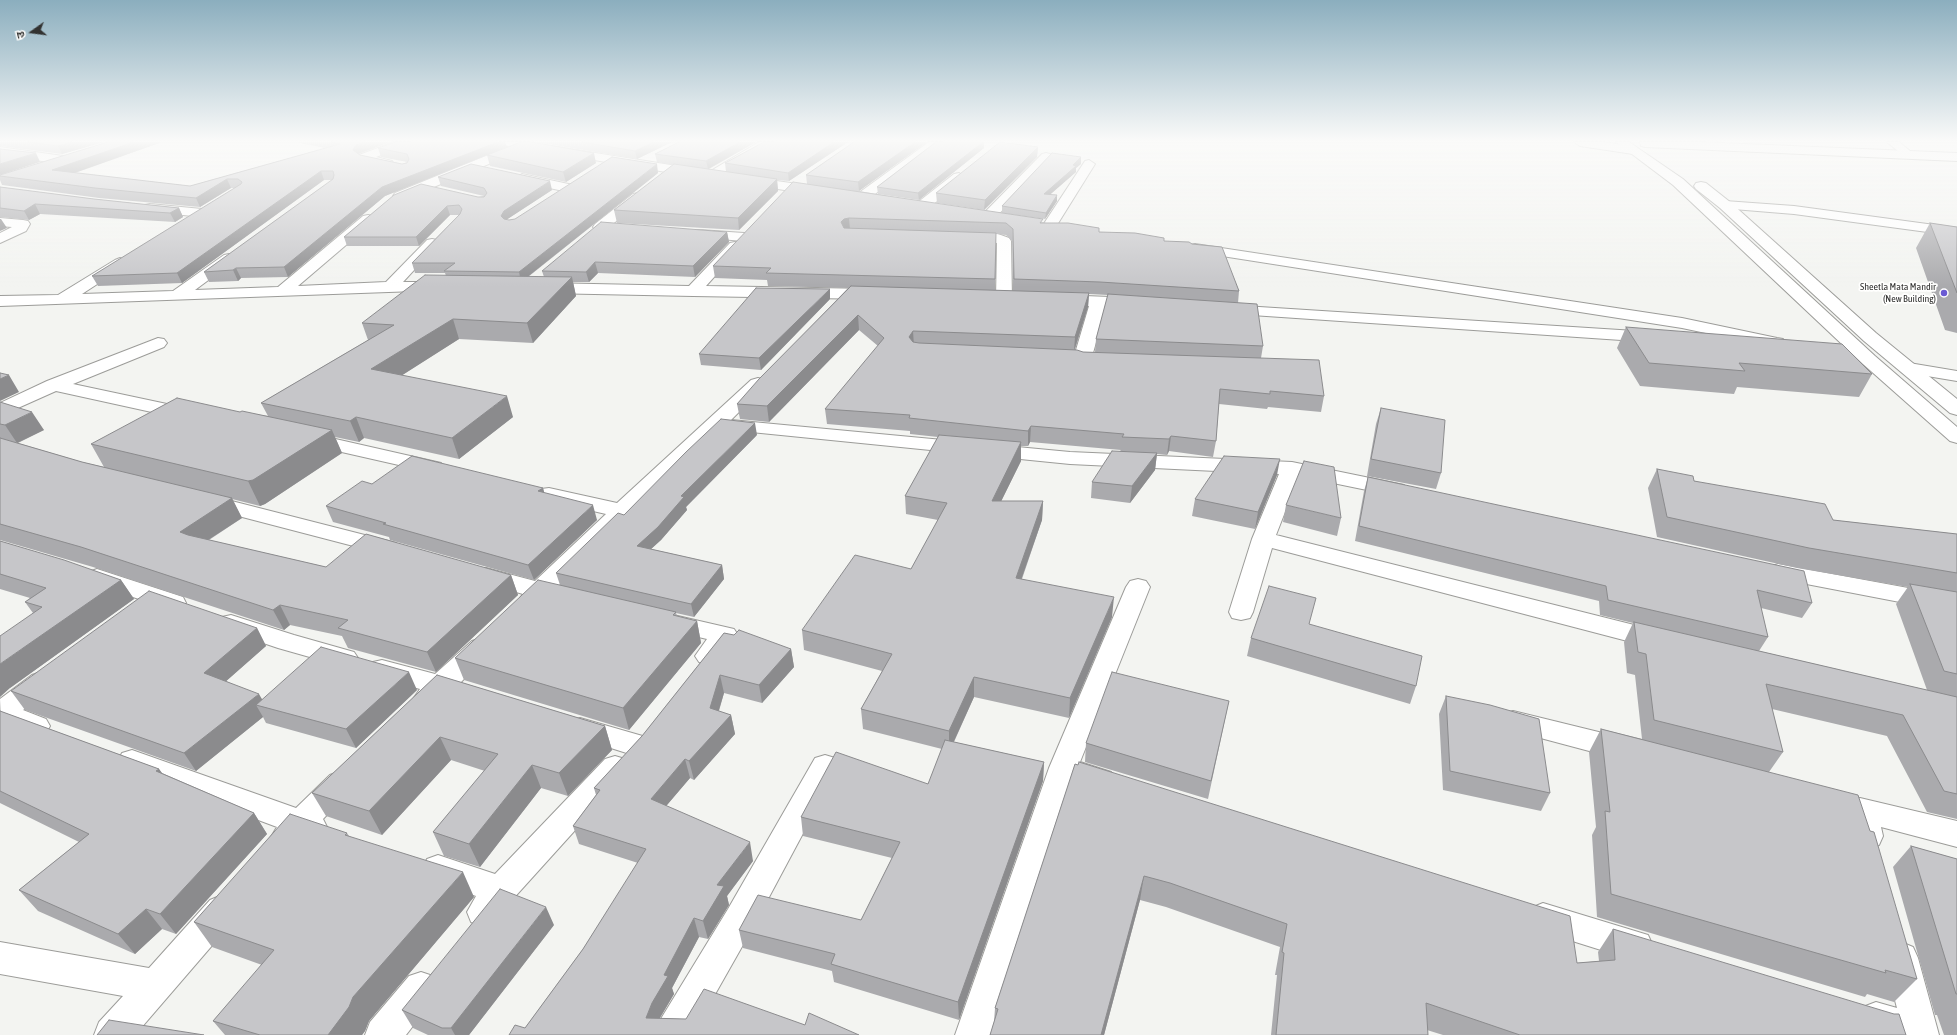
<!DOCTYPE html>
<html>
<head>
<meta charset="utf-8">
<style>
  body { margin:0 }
  #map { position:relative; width:1957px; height:1035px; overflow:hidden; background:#f3f4f1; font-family:"Asap Condensed","Noto Sans Devanagari",sans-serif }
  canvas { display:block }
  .north { position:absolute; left:12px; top:12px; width:40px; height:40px; -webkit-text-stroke:3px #fffffe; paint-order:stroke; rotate:256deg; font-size:11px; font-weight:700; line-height:16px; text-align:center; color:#323231 }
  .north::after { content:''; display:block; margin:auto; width:14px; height:18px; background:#323231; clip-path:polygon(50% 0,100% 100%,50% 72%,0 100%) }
</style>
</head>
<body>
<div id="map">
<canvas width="1957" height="1035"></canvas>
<div class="north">उ</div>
</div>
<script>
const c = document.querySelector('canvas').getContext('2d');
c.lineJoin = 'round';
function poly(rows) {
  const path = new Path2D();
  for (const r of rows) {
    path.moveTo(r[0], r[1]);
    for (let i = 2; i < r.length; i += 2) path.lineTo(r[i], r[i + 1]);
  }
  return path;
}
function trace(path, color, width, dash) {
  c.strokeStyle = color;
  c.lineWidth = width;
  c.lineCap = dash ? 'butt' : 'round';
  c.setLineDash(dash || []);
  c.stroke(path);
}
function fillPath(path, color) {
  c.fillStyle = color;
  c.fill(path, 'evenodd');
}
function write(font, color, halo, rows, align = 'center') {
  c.font = font + ' "Asap Condensed",sans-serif';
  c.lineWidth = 3.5;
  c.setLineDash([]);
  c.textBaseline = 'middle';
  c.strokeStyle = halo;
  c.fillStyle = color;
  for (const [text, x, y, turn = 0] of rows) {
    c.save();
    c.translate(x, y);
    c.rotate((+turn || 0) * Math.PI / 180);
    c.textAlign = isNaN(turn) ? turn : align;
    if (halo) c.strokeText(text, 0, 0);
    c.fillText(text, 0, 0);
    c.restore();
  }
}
const service = poly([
  [1887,142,1899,142,1915,155,1913,157,1905,157,1887,142],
  [1725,201,1794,206,1957,228,1957,236,1794,214,1721,208,1719,205,1721,202,1725,201]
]);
const minor = poly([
  [394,142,410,142,408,145,376,157,392,161,394,164,392,167,388,168,363,162,357,158,359,155,394,142],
  [500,142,526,142,696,169,702,173,696,177,522,148,520,151,405,199,400,200,395,199,393,196,395,193,510,146,502,145,500,142],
  [759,142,773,142,715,178,705,178,704,175,759,142],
  [929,142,942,142,866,201,856,201,854,198,856,195,929,142],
  [1574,142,1602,142,1633,146,1639,150,1633,154,1580,146,1574,142],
  [1640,142,1698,142,1957,153,1957,161,1645,147,1641,146,1640,142],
  [0,147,63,156,69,160,63,164,0,155,0,147],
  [1046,153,1050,154,1052,157,1050,160,993,220,983,220,981,217,983,214,1042,154,1046,153],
  [1089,160,1095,164,1057,225,1055,228,1050,229,1045,228,1043,225,1085,161,1089,160],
  [959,173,965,177,964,180,927,209,917,209,915,206,917,203,954,174,959,173],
  [522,174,573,185,575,188,573,191,568,192,517,181,516,178,522,174],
  [748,177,819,187,824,188,826,191,824,194,819,195,743,184,742,181,743,178,748,177],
  [638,193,643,194,645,197,643,200,605,230,595,230,593,227,595,224,633,194,638,193],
  [150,204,202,209,207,210,209,213,207,216,202,217,145,211,143,208,145,205,150,204],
  [368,215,373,216,375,219,373,222,298,286,386,282,427,240,432,239,437,240,439,243,403,282,438,282,444,284,446,287,444,290,0,306,0,296,58,295,115,260,120,258,125,260,128,263,125,266,82,294,173,291,224,255,229,254,234,255,236,258,234,261,195,290,278,287,363,216,368,215],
  [0,218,23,220,28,221,30,224,26,231,0,243,0,233,12,227,0,226,0,218],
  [699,230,744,233,749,234,751,237,749,240,744,241,694,237,692,234,694,231,699,230],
  [965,233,998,234,1009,238,1011,241,1012,298,1010,301,1004,303,998,301,996,298,997,243,960,240,958,237,960,234,965,233],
  [735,242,740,243,742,246,706,286,872,289,878,291,880,294,878,297,872,299,693,296,545,293,539,291,537,288,539,285,545,283,689,286,730,243,735,242],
  [1195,244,1682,318,1777,338,1783,339,1786,343,1783,347,1777,348,1682,328,1190,251,1188,248,1190,245,1195,244],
  [1059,295,1136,298,1142,300,1144,303,1142,306,1136,308,1106,307,1091,360,1088,364,1082,365,1076,364,1073,360,1089,306,1053,303,1051,300,1053,297,1059,295],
  [1228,305,1651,332,1657,333,1660,337,1657,341,1651,342,1222,313,1220,310,1222,307,1228,305],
  [158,338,164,339,167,343,164,347,73,384,195,410,198,414,195,418,188,420,56,391,0,416,0,403,47,381,158,338],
  [1909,363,1957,371,1957,381,1903,372,1900,368,1903,364,1909,363],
  [758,378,765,380,767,384,731,420,1070,452,1292,462,1404,485,1407,490,1404,495,1396,496,1299,476,1276,535,1658,631,1667,634,1671,640,1667,646,1658,649,1272,548,1253,612,1250,618,1241,620,1232,618,1229,612,1252,539,1279,474,1070,464,721,429,557,587,566,589,569,595,566,601,557,603,545,600,541,604,532,606,523,604,520,598,523,594,478,581,474,576,478,571,486,568,535,581,606,514,541,499,538,494,541,489,549,488,617,503,751,380,758,378],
  [309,433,441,463,444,467,441,471,434,473,302,443,299,439,302,435,309,433],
  [208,495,396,543,399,548,396,553,388,555,200,506,197,501,200,496,208,495],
  [1778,564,1957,597,1957,613,1770,577,1766,572,1770,567,1778,564],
  [97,569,183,597,186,603,183,609,174,611,89,582,85,577,89,572,97,569],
  [1138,579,1146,581,1150,587,1080,762,1111,772,1116,780,1111,788,1101,792,1073,782,991,1035,955,1035,1049,768,1126,587,1130,581,1138,579],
  [669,614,734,629,738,635,717,662,708,665,699,662,695,656,707,639,660,628,657,622,660,616,669,614],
  [231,615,294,635,354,652,358,658,354,664,345,667,278,648,222,629,219,623,222,617,231,615],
  [481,638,490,641,494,647,490,653,461,682,466,689,462,696,453,699,445,696,436,706,426,709,416,706,413,699,420,689,373,676,369,669,373,662,382,660,435,674,472,641,481,638],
  [41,672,50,675,54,682,50,689,23,710,46,719,50,726,46,733,36,736,1,724,0,699,32,675,41,672],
  [1513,711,1623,738,1633,741,1637,749,1633,757,1623,760,1503,728,1499,721,1503,714,1513,711],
  [580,718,646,737,650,745,646,753,636,756,570,735,566,728,570,721,580,718],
  [132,750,296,808,330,775,340,771,350,775,355,783,350,791,323,819,327,827,323,836,312,840,306,838,295,849,284,853,273,849,269,840,277,827,122,769,118,761,122,753,132,750],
  [825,755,835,758,839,766,752,929,692,1035,654,1035,659,1022,728,909,815,758,825,755],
  [615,756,625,759,629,767,625,775,512,900,495,922,483,927,471,922,467,912,476,896,427,879,422,869,427,859,438,855,495,874,605,759,615,756],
  [1860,798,1957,821,1957,847,1881,827,1883,836,1879,845,1868,849,1857,845,1845,810,1849,801,1860,798],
  [222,895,234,900,238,910,234,920,135,1035,94,1035,99,1022,123,996,0,974,0,942,149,968,210,900,222,895],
  [1543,903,1648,935,1653,946,1648,957,1636,961,1531,928,1527,918,1531,908,1543,903],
  [1901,942,1913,947,1918,958,1939,1035,1873,1035,1863,1031,1858,1019,1863,1007,1876,1002,1897,1008,1884,958,1889,947,1901,942],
  [421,972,433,976,438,988,433,1000,406,1035,365,1035,370,1022,409,976,421,972]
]);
const secondary = poly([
  [1616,142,1629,142,1683,179,1875,356,1957,427,1957,443,1950,441,1863,364,1673,185,1616,142],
  [1701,182,1706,183,1730,202,1876,333,1957,399,1957,415,1950,413,1864,341,1720,208,1696,189,1694,186,1696,183,1701,182]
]);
const wall = poly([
  [0,142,104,142,62,154,0,146],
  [108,142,162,142,75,173,190,186,325,148,295,142,390,142,358,154,360,155,402,164,407,162,381,157,378,148,507,147,596,163,566,182,490,166,487,155,506,148,385,196,288,277,241,278,238,281,209,282,204,272,332,180,324,180,182,283,98,286,92,276,236,188,231,188,200,207,99,198,2,185,0,180,0,176],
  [536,142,672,142,637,159],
  [679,142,756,142,709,169,726,172,725,163,764,142,848,142,789,181,777,180,778,191,739,230,617,223,614,210,673,165,657,162,655,154],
  [854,142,927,142,859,191,1099,232,1164,241,1239,291,1238,303,1263,346,1261,358,1324,396,1321,412,1268,407,1267,409,1219,404,1216,441,1213,457,1169,451,1167,455,1157,454,1155,470,1130,503,1091,498,1092,482,1120,451,1121,450,1030,442,1028,446,1021,446,1021,461,1001,501,1043,501,1042,520,1022,579,1112,617,1069,718,974,697,954,742,1044,762,1043,781,959,1020,834,982,832,971,743,948,739,930,861,920,892,858,803,836,801,817,928,784,942,749,863,729,861,709,882,671,804,650,802,630,911,569,938,520,906,514,905,496,938,437,910,434,910,431,827,424,825,409,878,346,859,330,769,422,740,419,737,404,848,288,768,286,767,280,715,278,713,266,807,184,806,175],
  [996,234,1006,235,1012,241,1013,291,995,290],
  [1089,294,1108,295,1096,339,1095,352,1083,352,1075,350,1088,307],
  [936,142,984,142,984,148,919,200,878,194,877,187],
  [1038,147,1037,157,984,210,937,203,936,193],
  [1081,164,1076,168,1076,172,1050,194,1057,201,1045,219,1002,213,1002,206],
  [658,173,528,277,544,277,542,271,727,232,729,242,695,277,598,273,589,282,573,282,576,296,533,343,459,339,402,375,513,417,459,459,364,438,359,442,335,437,342,453,265,504,260,506,232,499,242,518,209,540,326,567,511,575,518,595,436,672,348,648,342,636,290,625,284,630,93,567,0,540,0,402,44,430,18,443,82,462,104,467,91,444,240,412,268,416,261,403,368,340,362,323,446,276,445,273,415,273,412,263,459,215,450,215,419,246,347,246,344,237,394,195,478,197,484,196,441,186,438,177,552,190,506,220,509,220,515,219],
  [0,187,94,199,179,208,183,217,175,222,40,214,29,220,0,217],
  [1930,223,1957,227,1957,333,1945,330,1916,248],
  [830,299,761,370,701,365,699,354],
  [1626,327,1872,374,1859,397,1737,387,1734,394,1640,386,1617,348],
  [1381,408,1441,473,1436,489,1367,476,1376,424],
  [757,435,686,507,687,510,661,540,651,549,722,565,724,579,694,617,676,613,677,616,697,621,701,643,629,730,464,680,455,658,560,585,556,573,624,515],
  [1657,469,1694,481,1833,520,1957,534,1957,819,1927,812,1887,736,1772,709,1783,752,1769,772,1917,979,1894,1002,1867,994,1865,997,1597,917,1592,835,1596,827,1589,752,1601,729,1642,739,1635,675,1627,673,1624,642,1633,623,1600,615,1599,601,1355,541,1364,491,1368,477,1812,603,1802,618,1761,608,1768,637,1759,651,1927,690,1896,604,1908,587,1797,568,1657,537,1648,488],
  [1277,475,1255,529,1192,516,1195,499],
  [372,484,543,488,544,493,597,520,534,580,390,540,389,537,333,522,326,506],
  [1286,505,1341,518,1337,536,1283,522],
  [0,541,121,580,134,599,10,688,33,613,25,602,30,598,0,589],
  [1309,624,1416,686,1410,704,1247,656,1251,638],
  [257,628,266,646,226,681,262,699,417,690,356,748,266,723,263,717,196,771,25,710,11,691],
  [724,633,791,649,794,667,762,703,724,693,719,711,731,715,735,734,694,780,690,778,666,806,753,861,727,896,729,905,708,939,699,937,672,988,674,994,660,1018,805,1025,859,1035,525,1028,583,949,638,863,579,844,573,826,596,795,594,788,642,736],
  [437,675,605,726,612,750,568,796,541,788,480,867,444,856,433,832,485,771,451,760,382,835,326,816,312,793],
  [1446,696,1550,793,1541,811,1443,790,1439,714],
  [1229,701,1208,799,1085,762,1086,743],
  [0,711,159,769,162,773,254,813,267,834,176,934,162,929,135,954,38,911,19,890,79,842,0,803],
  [1075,764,1577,963,1599,961,1598,952,1613,929,1906,1035,1443,1035,1427,1030,1428,1035,1271,1035,1277,975,1275,975,1280,947,1166,907,1140,900,1104,1035,990,1035,994,1022,995,1008],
  [347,833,349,836,474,897,369,1021,365,1031,362,1035,225,1035,213,1021,262,965,212,947,194,922],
  [1911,846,1957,859,1957,1035,1944,1035,1937,1015,1935,1015,1893,867],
  [554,925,469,1035,428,1035,413,1028,402,1010]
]);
const shadedWall = poly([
  [72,142,104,142,62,154,58,146],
  [134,142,162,142,57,179,52,170],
  [365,142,390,142,358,154,356,158,353,150,356,145],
  [498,142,505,142,507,147,385,196,288,277,284,267,382,187],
  [654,142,672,142,637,159,635,151],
  [740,142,756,142,708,169,706,161],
  [834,142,848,142,789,181,788,173],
  [915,142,927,142,859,191,858,182],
  [983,142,984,142,984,148,919,200,918,193],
  [1038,147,1037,157,984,210,985,200],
  [36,153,40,162,0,175,0,164],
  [594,153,596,163,566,182,563,172],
  [1081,157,1081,164,1076,168,1076,172,1044,200,1044,194],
  [657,164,658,173,521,282,519,272],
  [321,171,324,180,182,283,177,273],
  [227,179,231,188,200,207,196,198],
  [777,179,778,191,739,230,738,218],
  [550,181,552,190,506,220,504,225,501,216,504,211],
  [1057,195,1057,201,1045,219,1046,213],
  [35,204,40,214,29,220,24,211],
  [447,206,450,215,419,246,416,237],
  [179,208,183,217,175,222,170,213],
  [849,218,850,230,845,231,841,222,844,219],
  [0,219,1,219,7,228,0,231],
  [727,232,729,242,695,277,693,266],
  [595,262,598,273,589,282,586,272],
  [236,268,241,278,238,281,233,270],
  [572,277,576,296,533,343,527,323],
  [830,289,830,299,761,370,759,358],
  [1089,293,1088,307,1074,351,1075,337],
  [858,315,859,330,769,422,767,406],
  [453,319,459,339,379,390,371,369],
  [913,331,914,346,909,337],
  [9,375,19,392,0,401,0,379],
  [507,396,513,417,459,459,452,438],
  [32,412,44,430,17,443,5,425],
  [356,417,364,438,359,442,350,421],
  [755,423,757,435,686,507,687,510,661,540,640,559,637,546,681,496],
  [1031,426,1030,442,1028,446,1028,431],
  [332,430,342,453,265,504,260,506,248,481],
  [1171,436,1169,451,1167,455,1169,439],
  [1021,442,1021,461,992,520,992,501],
  [1157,453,1155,470,1130,503,1132,486],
  [1280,459,1277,475,1255,529,1258,512],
  [543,488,547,503,538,491],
  [232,498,242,518,191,551,180,532],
  [1043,501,1042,520,1015,597,1016,578],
  [593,505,597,520,534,580,528,565],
  [722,565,724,579,694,617,691,604],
  [511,575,518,595,436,672,427,652],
  [121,580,134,599,10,688,0,697,0,664],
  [1114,597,1112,617,1069,718,1070,698],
  [280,605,290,625,284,630,273,610],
  [697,621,701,643,629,730,623,708],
  [257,628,266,646,215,691,204,673],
  [791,649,794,667,762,703,759,685],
  [409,672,417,690,356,748,346,729],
  [720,675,724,693,714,726,710,708],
  [974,677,974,697,949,752,949,731],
  [259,694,267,708,256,705,263,717,196,771,184,753],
  [731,715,735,734,694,780,689,761],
  [605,726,612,750,568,796,559,773],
  [440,737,451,760,382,835,369,811],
  [685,759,690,778,656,818,651,799],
  [1044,762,1043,781,959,1020,958,1002],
  [532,765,541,788,480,867,469,844],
  [159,769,173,789,156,771],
  [254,813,267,834,176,934,160,914],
  [750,842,753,861,727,896,729,905,708,939,703,921,717,885],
  [463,872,474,897,369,1021,365,1031,362,1035,328,1035,353,997],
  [1144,876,1140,900,1104,1035,1101,1035],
  [546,907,554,925,469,1035,455,1035,451,1028],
  [146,909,162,929,135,954,118,934],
  [694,918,699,937,672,988,674,994,658,1021,646,1018,652,1003,664,975]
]);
const building = poly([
  [28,142,72,142,58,146,28,142],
  [108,142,134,142,52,170,190,186,340,144,331,142,365,142,356,145,353,150,360,155,402,164,407,163,409,159,407,154,378,148,396,142,498,142,382,187,284,267,236,268,233,270,204,272,333,179,334,175,333,171,321,171,177,273,92,276,241,184,242,182,238,179,227,179,196,198,95,188,0,176,0,175,108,142],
  [521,142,531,142,594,153,563,172,487,155,521,142],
  [582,142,654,142,635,151,582,142],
  [679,142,740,142,706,161,655,154,679,142],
  [764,142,834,142,788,173,725,163,764,142],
  [854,142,915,142,858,182,806,175,854,142],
  [936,142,983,142,918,193,877,187,936,142],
  [1000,142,1038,147,985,200,936,193,1000,142],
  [0,149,36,153,0,164,0,149],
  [1052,153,1081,157,1073,165,1076,166,1044,194,1057,195,1046,213,1002,206,1052,153],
  [612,157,657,164,519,272,444,271,455,263,412,263,460,214,462,209,459,205,447,206,416,237,344,237,394,195,421,184,478,197,484,197,487,193,484,188,438,177,471,164,550,181,504,211,501,216,504,219,509,220,515,219,612,157],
  [674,164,777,179,738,218,614,210,674,164],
  [793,182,1043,219,1040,223,1068,223,1099,228,1099,232,1135,233,1164,238,1164,241,1189,242,1192,244,1222,247,1239,291,1100,282,1014,279,1013,229,1006,223,849,218,844,219,841,222,844,228,996,233,995,279,766,273,771,268,713,266,793,182],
  [0,187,94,199,179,208,170,213,35,204,24,211,0,208,0,187],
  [601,222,727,232,693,266,595,262,586,272,542,271,601,222],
  [1930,223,1957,227,1957,293,1930,223],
  [425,275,572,277,527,323,453,319,371,369,507,396,452,438,356,417,350,421,261,403,394,325,362,323,425,275],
  [851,286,1089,293,1075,337,913,331,909,337,913,342,919,343,1077,350,1083,352,1319,360,1324,396,1270,391,1270,394,1220,389,1216,441,1171,436,1169,439,1122,437,1124,434,1031,426,1028,431,909,418,910,415,825,409,884,338,858,315,767,406,737,404,759,379,851,286],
  [756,288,830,289,759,358,699,354,756,288],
  [1108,294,1257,304,1263,346,1096,339,1108,294],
  [1626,327,1842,344,1872,374,1739,363,1745,371,1649,363,1626,327],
  [0,373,9,375,0,379,0,373],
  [177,398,240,412,242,411,332,430,253,480,248,481,91,444,177,398],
  [0,402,32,412,5,425,0,424,0,402],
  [1381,408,1445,420,1441,473,1371,459,1381,408],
  [721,419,755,423,681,496,684,497,658,527,637,546,722,565,691,604,556,573,618,513,624,515,686,452,721,419],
  [939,435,1021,442,992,501,1043,501,1016,578,1114,597,1070,698,974,677,949,731,861,709,892,654,802,630,855,555,911,569,947,503,905,496,939,435],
  [0,438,82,462,232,498,180,532,188,535,326,567,366,534,511,575,427,652,338,628,348,620,280,605,273,610,81,547,0,524,0,438],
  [1112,451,1157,453,1132,486,1092,482,1112,451],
  [412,456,543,488,538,491,593,505,528,565,383,524,386,523,326,506,362,481,372,484,412,456],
  [1224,456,1280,459,1258,512,1195,499,1224,456],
  [1304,461,1334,467,1341,518,1286,505,1304,461],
  [1657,469,1693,476,1694,481,1825,504,1833,520,1957,534,1957,573,1809,548,1667,517,1657,469],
  [1368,477,1804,571,1812,603,1757,590,1768,637,1608,600,1606,586,1359,526,1368,477],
  [0,541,64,560,121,580,0,664,0,636,42,607,25,602,46,588,0,574,0,541],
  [538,580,676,612,673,615,697,621,623,708,455,658,538,580],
  [1910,584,1957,592,1957,674,1944,671,1910,584],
  [1269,586,1316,598,1309,624,1422,656,1416,686,1251,638,1269,586],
  [149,591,257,628,204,673,259,694,184,753,11,691,149,591],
  [1634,622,1957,697,1957,794,1944,791,1903,715,1766,684,1783,752,1654,720,1646,654,1638,652,1634,622],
  [739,630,791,649,759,685,720,675,710,708,731,715,689,761,685,759,651,799,750,842,717,885,724,886,703,921,694,918,664,975,668,976,652,1003,646,1018,686,1019,704,989,805,1025,809,1013,859,1035,509,1035,515,1025,525,1028,583,949,646,849,573,826,600,790,594,788,642,736,724,633,734,635,739,630],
  [321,647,409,672,346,729,256,705,321,647],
  [1112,672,1229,701,1211,781,1086,743,1112,672],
  [437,675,605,726,559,773,532,765,469,844,433,832,498,754,440,737,369,811,312,793,437,675],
  [1446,696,1490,705,1539,719,1550,793,1450,771,1446,696],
  [0,711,159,769,156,771,254,813,160,914,146,909,118,934,19,890,89,834,0,791,0,711],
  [1601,729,1858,795,1870,831,1874,832,1917,979,1885,970,1886,973,1611,894,1605,811,1610,812,1601,729],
  [945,740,1044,762,958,1002,831,964,835,954,739,930,758,895,861,920,900,842,801,817,836,752,928,784,945,740],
  [1079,762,1570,916,1577,963,1615,960,1613,929,1894,1014,1899,1014,1906,1035,1520,1035,1426,1003,1428,1035,1276,1035,1284,953,1282,952,1287,924,1170,883,1144,876,1101,1035,990,1035,998,1009,995,1008,1075,764,1078,765,1079,762],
  [290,814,347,833,345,835,463,872,353,997,349,1007,328,1035,260,1035,213,1021,274,950,194,922,290,814],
  [1911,846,1957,859,1957,994,1956,994,1911,846],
  [500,889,546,907,451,1028,442,1028,402,1010,500,889],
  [109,1020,204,1035,97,1035,109,1020]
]);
const markers = [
  [1944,293,4,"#6a5ad3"]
];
const farPoinames = [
  ["Sheetla Mata Mandir",1936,287],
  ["(New Building)",1936,299]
];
trace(service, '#9c9c99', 2);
trace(minor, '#9c9c99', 2);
trace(secondary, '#9c9c99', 2);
fillPath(service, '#fff');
fillPath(minor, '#fff');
fillPath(secondary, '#fff');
fillPath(wall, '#aaaaad');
fillPath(shadedWall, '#8b8b8d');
fillPath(building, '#c6c6c9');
trace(building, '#8b8b8d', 1);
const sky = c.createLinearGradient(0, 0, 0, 287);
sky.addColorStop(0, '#8baebe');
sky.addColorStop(0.49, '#fafaf9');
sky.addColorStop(1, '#fafaf900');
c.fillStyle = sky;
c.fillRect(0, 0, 1957, 287);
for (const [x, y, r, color] of markers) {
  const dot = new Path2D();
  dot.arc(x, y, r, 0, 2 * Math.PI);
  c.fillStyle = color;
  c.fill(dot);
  trace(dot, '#fffffe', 1.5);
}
write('10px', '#323231', '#fffffe', farPoinames, 'right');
</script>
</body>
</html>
